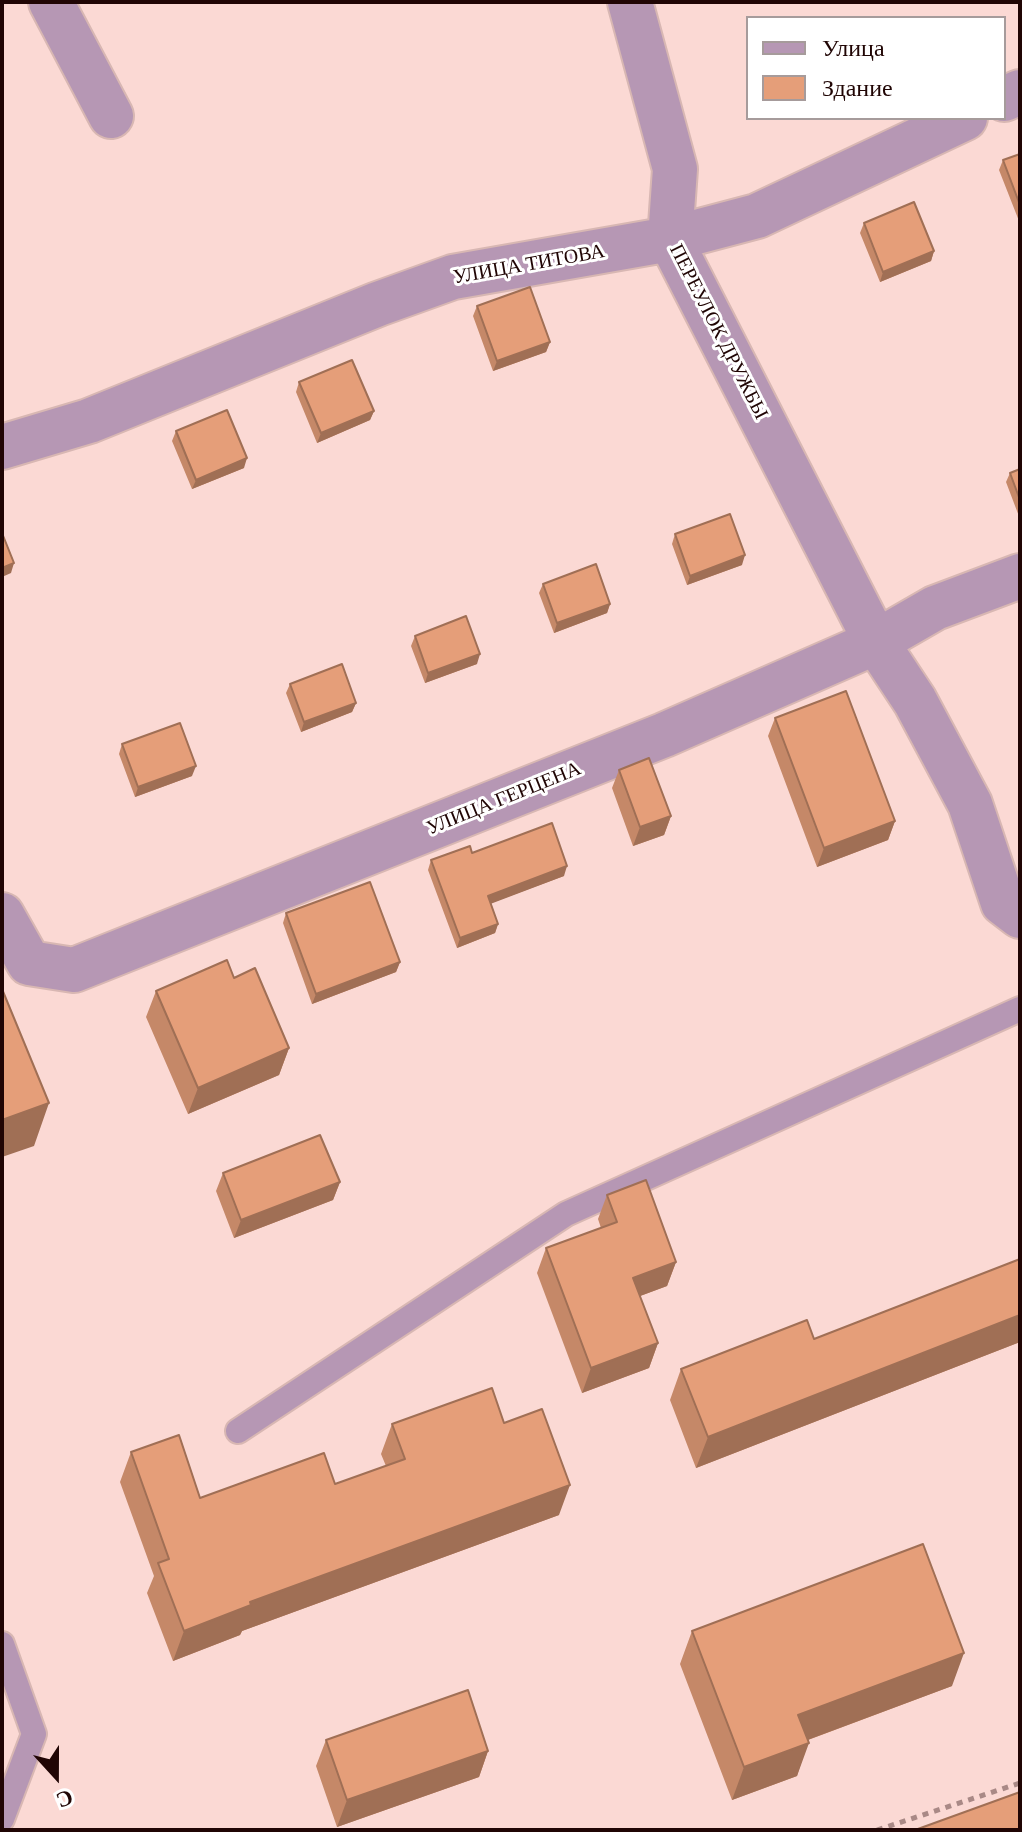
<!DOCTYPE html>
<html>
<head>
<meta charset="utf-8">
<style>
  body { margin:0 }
  #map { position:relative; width:1022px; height:1832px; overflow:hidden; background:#fbd9d4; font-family:Georgia,serif }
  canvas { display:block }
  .frame { position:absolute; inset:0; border:4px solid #200504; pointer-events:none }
  .legend { position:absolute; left:746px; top:16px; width:260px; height:104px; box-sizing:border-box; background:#fff; border:2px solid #a69b9b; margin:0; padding:10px 14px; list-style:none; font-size:24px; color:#200504 }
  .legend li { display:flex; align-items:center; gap:16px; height:40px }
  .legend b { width:40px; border:2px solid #a69b9b }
  .north { position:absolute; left:16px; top:1736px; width:80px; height:80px; -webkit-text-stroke:6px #fff; paint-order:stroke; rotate:159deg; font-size:22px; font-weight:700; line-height:32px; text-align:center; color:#200504 }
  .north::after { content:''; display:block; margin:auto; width:28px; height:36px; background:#200504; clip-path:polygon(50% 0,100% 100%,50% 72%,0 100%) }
</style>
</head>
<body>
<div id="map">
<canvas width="1022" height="1832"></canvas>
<div class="frame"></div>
<ul class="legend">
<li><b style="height:10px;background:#b697b4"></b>Улица</li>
<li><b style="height:22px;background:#e59e79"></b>Здание</li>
</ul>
<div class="north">С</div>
</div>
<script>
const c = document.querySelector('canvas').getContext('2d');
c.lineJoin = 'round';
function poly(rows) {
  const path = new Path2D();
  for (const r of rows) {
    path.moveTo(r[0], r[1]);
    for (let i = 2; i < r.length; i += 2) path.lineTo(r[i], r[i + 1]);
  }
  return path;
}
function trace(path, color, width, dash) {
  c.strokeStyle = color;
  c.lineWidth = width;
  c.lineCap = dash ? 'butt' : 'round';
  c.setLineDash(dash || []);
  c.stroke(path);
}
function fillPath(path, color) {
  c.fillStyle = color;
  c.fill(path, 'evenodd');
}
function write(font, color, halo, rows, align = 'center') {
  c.font = font + ' Georgia,serif';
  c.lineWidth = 6;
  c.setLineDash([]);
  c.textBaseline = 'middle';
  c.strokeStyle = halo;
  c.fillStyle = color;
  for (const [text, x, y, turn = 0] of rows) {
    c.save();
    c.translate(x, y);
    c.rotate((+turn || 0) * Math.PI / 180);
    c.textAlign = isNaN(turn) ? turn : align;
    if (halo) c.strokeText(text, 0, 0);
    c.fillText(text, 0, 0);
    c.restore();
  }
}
const path = poly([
  [877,1830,1020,1783]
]);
const lane = poly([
  [238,1431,566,1214,1020,1009],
  [2,1644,34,1734,2,1819]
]);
const street = poly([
  [51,2,111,116],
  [630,2,675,169,670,239,876,642,915,701,970,804,1003,903,1020,916],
  [1004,99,1020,92],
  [2,447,89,421,378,304,453,277,670,239,757,216,965,118],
  [2,915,29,963,74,970,664,735,876,642,935,608,1020,576]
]);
const wall = poly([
  [1020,154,1020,221,1019,221,999,170,1003,160],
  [864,223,934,251,931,261,880,282,860,233],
  [477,306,550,342,546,352,493,371,473,316],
  [299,382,374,411,370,420,317,443,296,392],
  [176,431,244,468,192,489,172,441],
  [1020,469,1020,519,1006,482,1010,473],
  [675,534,742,565,687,585,672,544],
  [543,584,610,604,607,613,554,633,539,593],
  [415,636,477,664,425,683,411,646],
  [290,684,356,703,352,712,301,732,286,693],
  [775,718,895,821,888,840,817,867,768,736],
  [122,744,192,776,135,797,119,754],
  [619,770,671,816,664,835,633,846,612,788],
  [472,853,564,876,491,903,498,924,495,933,457,948,428,870,431,860],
  [286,913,400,962,396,972,312,1004,283,923],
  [234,978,289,1048,279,1075,188,1114,146,1017,156,991],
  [223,1173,340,1182,333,1200,234,1238,216,1191],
  [607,1195,676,1262,667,1286,640,1296,658,1343,649,1368,582,1393,537,1273,546,1248,601,1228,598,1219],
  [1020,1259,1020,1342,696,1468,670,1400,681,1369,814,1339],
  [504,1423,559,1515,242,1631,240,1635,173,1661,147,1593,154,1576,120,1482,131,1452,200,1498,335,1484,386,1466,381,1454,392,1424],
  [692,1631,952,1686,808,1740,797,1776,732,1800,680,1664],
  [326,1740,488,1751,479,1777,337,1827,316,1766]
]);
const shadedWall = poly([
  [934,251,931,261,880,282,883,272],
  [550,342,546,352,493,371,497,361],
  [374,411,370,420,317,443,321,433],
  [247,458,244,468,192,489,196,480],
  [745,555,742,565,687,585,690,576],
  [14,563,11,573,2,577,2,568],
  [610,604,607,613,554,633,557,623],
  [480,654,477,664,425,683,428,673],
  [356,703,352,712,301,732,304,722],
  [196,766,192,776,135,797,138,787],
  [671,816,664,835,633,846,640,827],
  [895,821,888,840,817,867,824,848],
  [567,866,564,876,485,906,488,896],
  [498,924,495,933,457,948,460,938],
  [400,962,396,972,312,1004,316,994],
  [289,1048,279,1075,188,1114,198,1088],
  [49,1103,34,1146,2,1157,2,1120],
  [340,1182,333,1200,234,1238,241,1220],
  [676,1262,667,1286,624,1302,633,1278],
  [1020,1315,1020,1342,696,1468,708,1437],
  [658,1343,649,1368,582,1393,591,1368],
  [570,1485,559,1515,242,1631,240,1635,173,1661,184,1631,250,1602],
  [964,1653,952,1686,786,1748,798,1715],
  [809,1743,797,1776,732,1800,744,1767],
  [488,1751,479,1777,337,1827,347,1800]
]);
const building = poly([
  [1020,154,1020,205,1003,160,1020,154],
  [914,202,934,251,883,272,864,223,914,202],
  [530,287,550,342,497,361,477,306,530,287],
  [352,360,374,411,321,433,299,382,352,360],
  [227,410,247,458,196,480,176,431,227,410],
  [1020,469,1020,500,1010,473,1020,469],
  [730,514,745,555,690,576,675,534,730,514],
  [2,533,14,563,2,568,2,533],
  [596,564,610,604,557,623,543,584,596,564],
  [466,616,480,654,428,673,415,636,466,616],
  [342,664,356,703,304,722,290,684,342,664],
  [846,691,895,821,824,848,775,718,846,691],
  [180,723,196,766,138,787,122,744,180,723],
  [649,758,671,816,640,827,619,770,649,758],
  [552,823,567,866,488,896,498,924,460,938,431,860,470,846,472,853,552,823],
  [370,882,400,962,316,994,286,913,370,882],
  [227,960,234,978,255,968,289,1048,198,1088,156,991,227,960],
  [2,989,49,1103,2,1120,2,989],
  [320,1135,340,1182,241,1220,223,1173,320,1135],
  [646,1180,676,1262,633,1278,658,1343,591,1368,546,1248,617,1222,607,1195,646,1180],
  [1020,1259,1020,1315,708,1437,681,1369,807,1320,814,1339,1020,1259],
  [492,1388,504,1423,542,1409,570,1485,250,1602,251,1605,184,1631,158,1563,169,1559,131,1452,179,1435,200,1498,324,1453,335,1484,405,1459,392,1424,492,1388],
  [923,1544,964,1653,798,1715,809,1743,744,1767,692,1631,923,1544],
  [468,1690,488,1751,347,1800,326,1740,468,1690],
  [1020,1792,1020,1830,915,1830,1020,1792]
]);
const streetNames = [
  ["УЛИЦА ТИТОВА",529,265,-10],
  ["ПЕРЕУЛОК ДРУЖБЫ",718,332,63],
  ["УЛИЦА ГЕРЦЕНА",504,799,-22]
];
trace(lane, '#d8b7b3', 28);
trace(street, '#d8b7b3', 48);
trace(path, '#a98986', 5, [6, 6]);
trace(lane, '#b697b4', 24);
trace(street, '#b697b4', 44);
fillPath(wall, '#c58868');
fillPath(shadedWall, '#a06f55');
fillPath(building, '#e59e79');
trace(building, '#a06f55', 2);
write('20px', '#200504', '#fff', streetNames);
</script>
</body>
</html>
